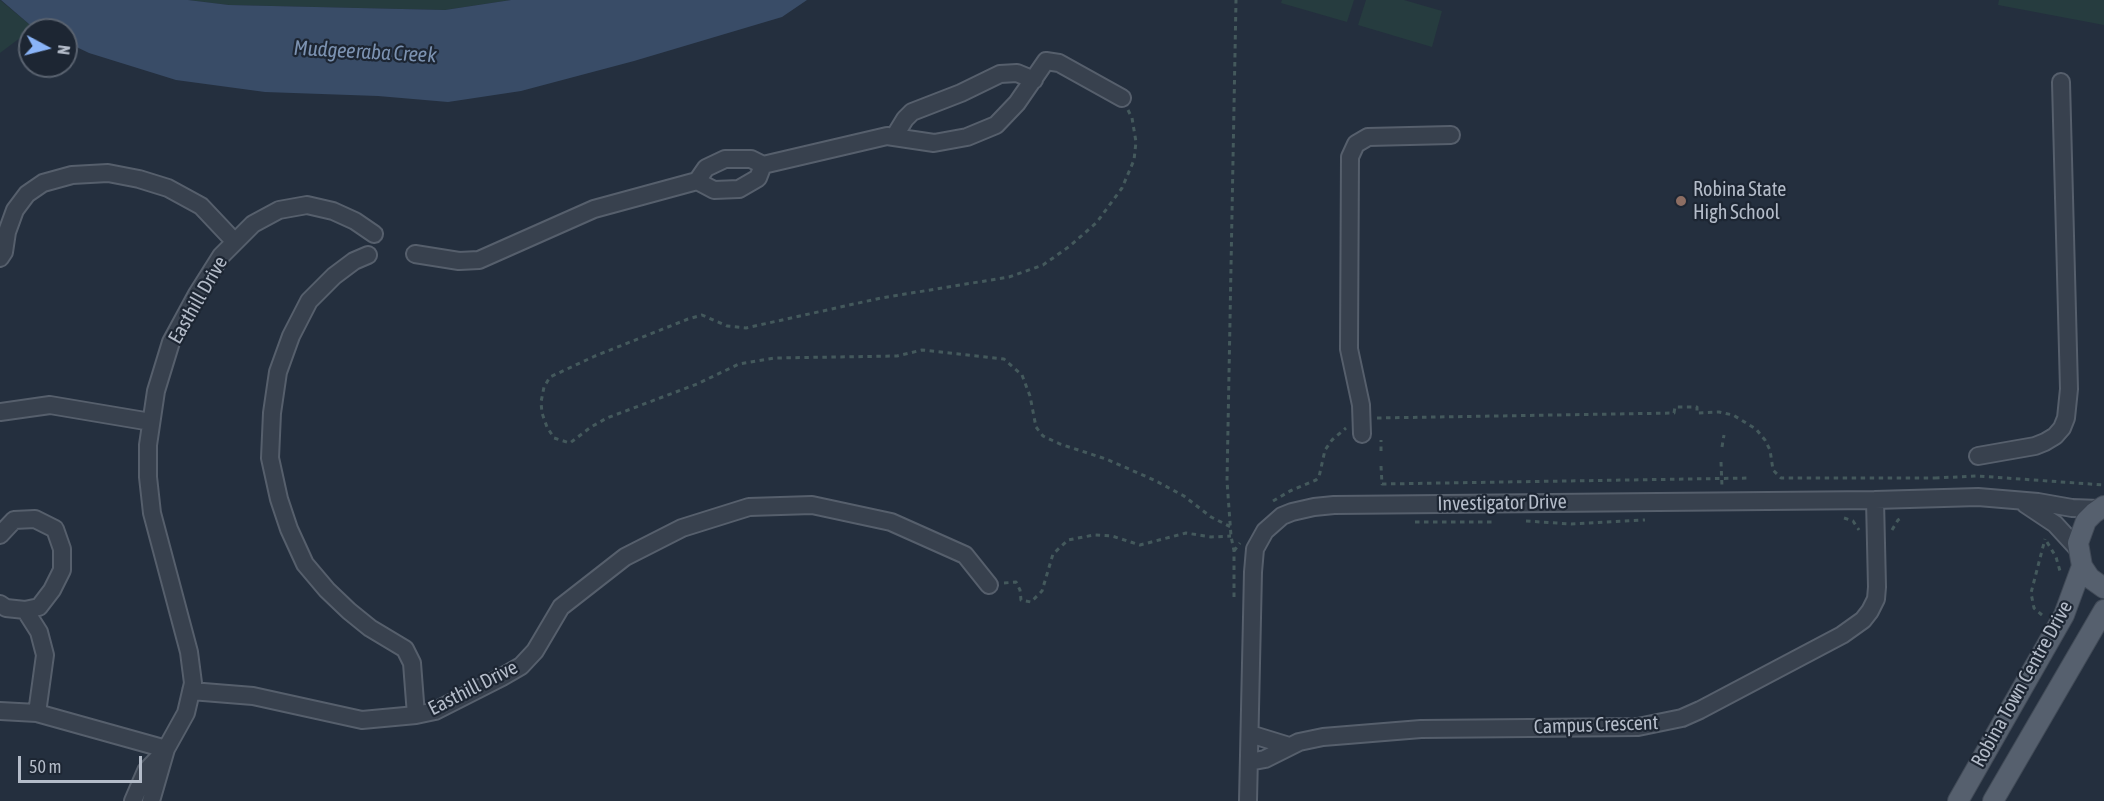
<!DOCTYPE html>
<html>
<head>
<meta charset="utf-8">
<style>
  body { margin:0 }
  #map { position:relative; width:2104px; height:801px; overflow:hidden; background:#242f3e; font-family:"Asap Condensed",sans-serif }
  canvas { display:block }
  .north { position:absolute; left:18px; top:18px; width:60px; height:60px; box-sizing:border-box; background:#1d2633; border:2px solid #59626f; border-radius:50%; rotate:97deg; font-size:16px; font-weight:700; line-height:24px; text-align:center; color:#b4bcc9 }
  .north::after { content:''; display:block; margin:auto; width:21px; height:27px; background:#8ab4f8; clip-path:polygon(50% 0,100% 100%,50% 72%,0 100%) }
  .scale { position:absolute; left:18px; top:756px; width:124px; height:27px; box-sizing:border-box; border:3px solid #b4bcc9; border-top:0; padding-left:8px; font-size:18px; line-height:21px; white-space:nowrap; color:#b4bcc9; -webkit-text-stroke:4px #1d2633; paint-order:stroke }
</style>
</head>
<body>
<div id="map">
<canvas width="2104" height="801"></canvas>
<div class="north">N</div>
<div class="scale">50 m</div>
</div>
<script>
const c = document.querySelector('canvas').getContext('2d');
c.lineJoin = 'round';
function fillPath(path, color) {
  c.fillStyle = color;
  c.fill(path, 'evenodd');
}
function poly(rows) {
  const path = new Path2D();
  for (const r of rows) {
    path.moveTo(r[0], r[1]);
    for (let i = 2; i < r.length; i += 2) path.lineTo(r[i], r[i + 1]);
  }
  return path;
}
function trace(path, color, width, dash) {
  c.strokeStyle = color;
  c.lineWidth = width;
  c.lineCap = dash ? 'butt' : 'round';
  c.setLineDash(dash || []);
  c.stroke(path);
}
function write(font, color, halo, rows, align = 'center') {
  c.font = font + ' "Asap Condensed",sans-serif';
  c.lineWidth = 4.5;
  c.setLineDash([]);
  c.textBaseline = 'middle';
  c.strokeStyle = halo;
  c.fillStyle = color;
  for (const [text, x, y, turn = 0] of rows) {
    c.save();
    c.translate(x, y);
    c.rotate((+turn || 0) * Math.PI / 180);
    c.textAlign = isNaN(turn) ? turn : align;
    if (halo) c.strokeText(text, 0, 0);
    c.fillText(text, 0, 0);
    c.restore();
  }
}
const green = poly([
  [0,0,29,24,24,35,0,53],
  [188,0,511,0,445,10,229,5],
  [1282,0,1354,0,1347,22,1281,3],
  [1366,0,1404,0,1442,11,1432,47,1358,25],
  [1999,0,2104,0,2104,25,1998,5]
]);
const water = poly([
  [1,0,188,0,229,5,445,10,511,0,807,0,782,17,634,61,521,91,448,102,378,96,265,92,176,80,89,53,66,42,66,30,41,30,29,24]
]);
const path = poly([
  [1128,110,1132,118,1136,142,1134,160,1122,188,1097,222,1070,246,1043,265,1009,277,881,298,746,328,727,326,702,315,688,319,595,356,550,377,544,387,541,402,542,413,547,427,554,438,570,443,591,427,607,418,697,384,739,364,775,358,897,356,922,350,1004,359,1022,375,1030,396,1036,427,1043,436,1060,444,1106,459,1154,480,1184,496,1211,517,1231,527],
  [1377,418,1674,413,1675,407,1697,407,1697,413,1719,412,1733,415,1756,429,1765,440,1770,450,1773,470,1781,478,1935,478],
  [1722,447,1724,435],
  [1381,451,1381,440],
  [1721,462,1722,487],
  [1381,466,1382,484,1750,478],
  [1935,478,1978,476,2104,485],
  [1273,501,1290,491,1316,480,1319,477,1325,450,1332,440,1346,428],
  [1844,518,1853,521,1859,530],
  [1526,521,1571,524,1645,520],
  [1415,522,1496,522],
  [1892,530,1898,520,1903,517],
  [2047,542,2056,557,2060,571],
  [1234,551,1240,543],
  [1004,583,1016,582,1020,590,1021,600,1031,602,1042,591,1053,554,1068,540,1094,535,1112,536,1140,545,1186,533,1211,537,1231,536],
  [1234,597,1234,551,1231,536,1227,481,1236,0],
  [2042,615,2034,608,2031,593,2045,539]
]);
const minor = poly([
  [894,137,905,119,912,112,961,93,1000,74,1017,73,1034,80],
  [697,181,714,190,739,189,758,178,763,165],
  [415,254,459,261,479,260,594,209,697,181,706,168,725,159,751,159,763,165,887,136,934,143,967,137,996,125,1017,103,1046,61,1059,63,1122,98],
  [0,258,4,252,7,232,15,210,27,194,43,183,72,175,108,173,139,179,168,188,201,206,235,242],
  [0,412,50,405,151,422],
  [1362,434,1361,405,1349,349,1350,157,1356,144,1368,137,1451,135],
  [1978,456,2035,446,2045,442,2055,436,2062,428,2066,418,2069,389,2061,82],
  [2025,504,2055,524,2078,549],
  [0,535,14,520,35,519,55,529,62,549,62,570,52,590,39,607,25,610,6,608,0,604],
  [25,610,39,632,45,655,37,713],
  [191,691,253,696,362,720,416,715,412,663,405,649,370,628,349,611,327,590,305,564,289,529,279,499,270,458,272,413,278,372,291,336,309,301,334,276,354,261,368,255],
  [0,711,37,713,166,749],
  [416,715,435,711,502,677,521,666,535,651,561,607,625,557,682,528,749,507,812,505,891,522,965,555,989,585],
  [1250,734,1289,746],
  [1249,762,1265,759,1299,742,1323,737,1421,729,1638,727,1682,718,1700,710,1842,635,1863,620,1870,611,1876,599,1877,587,1875,500],
  [133,801,146,771,164,752],
  [151,801,166,749,186,713,193,683,189,652,152,513,148,477,148,445,156,391,171,342,197,294,221,256,253,224,279,210,307,205,333,211,355,221,374,234],
  [1248,801,1253,572,1255,549,1265,531,1282,516,1292,512,1314,507,1334,505,1875,500,1978,497,2038,502,2072,508,2099,509]
]);
const major = poly([
  [2104,506,2094,513,2086,521,2078,543,2082,566,2090,578,2104,588],
  [1958,801,2064,615,2082,566],
  [1993,801,2104,610]
]);
const markers = [
  [1681,201,6,"#8d6e63"]
];
const poiNames = [
  ["Robina State",1693,190],
  ["High School",1693,213]
];
const streetNames = [
  ["Easthill Drive",198,300,-60],
  ["Investigator Drive",1502,503,-1],
  ["Robina Town Centre Drive",2022,684,-61],
  ["Easthill Drive",473,688,-27],
  ["Campus Crescent",1596,725,-2]
];
const waterNames = [
  ["Mudgeeraba Creek",365,52,3]
];
fillPath(green, '#263c3f');
fillPath(water, '#394c67');
trace(minor, '#565f6c', 20);
trace(major, '#414a57', 22);
trace(path, '#44595c', 3, [4.5, 4.5]);
trace(minor, '#38414e', 16);
trace(major, '#56606e', 20);
for (const [x, y, r, color] of markers) {
  const dot = new Path2D();
  dot.arc(x, y, r, 0, 2 * Math.PI);
  c.fillStyle = color;
  c.fill(dot);
  trace(dot, '#1d2633', 2);
}
write('20px', '#b4bcc9', '#1d2633', poiNames, 'left');
write('20px', '#b4bcc9', '#1d2633', streetNames);
write('italic 21px', '#7c92b1', '#1d2633', waterNames);
</script>
</body>
</html>
